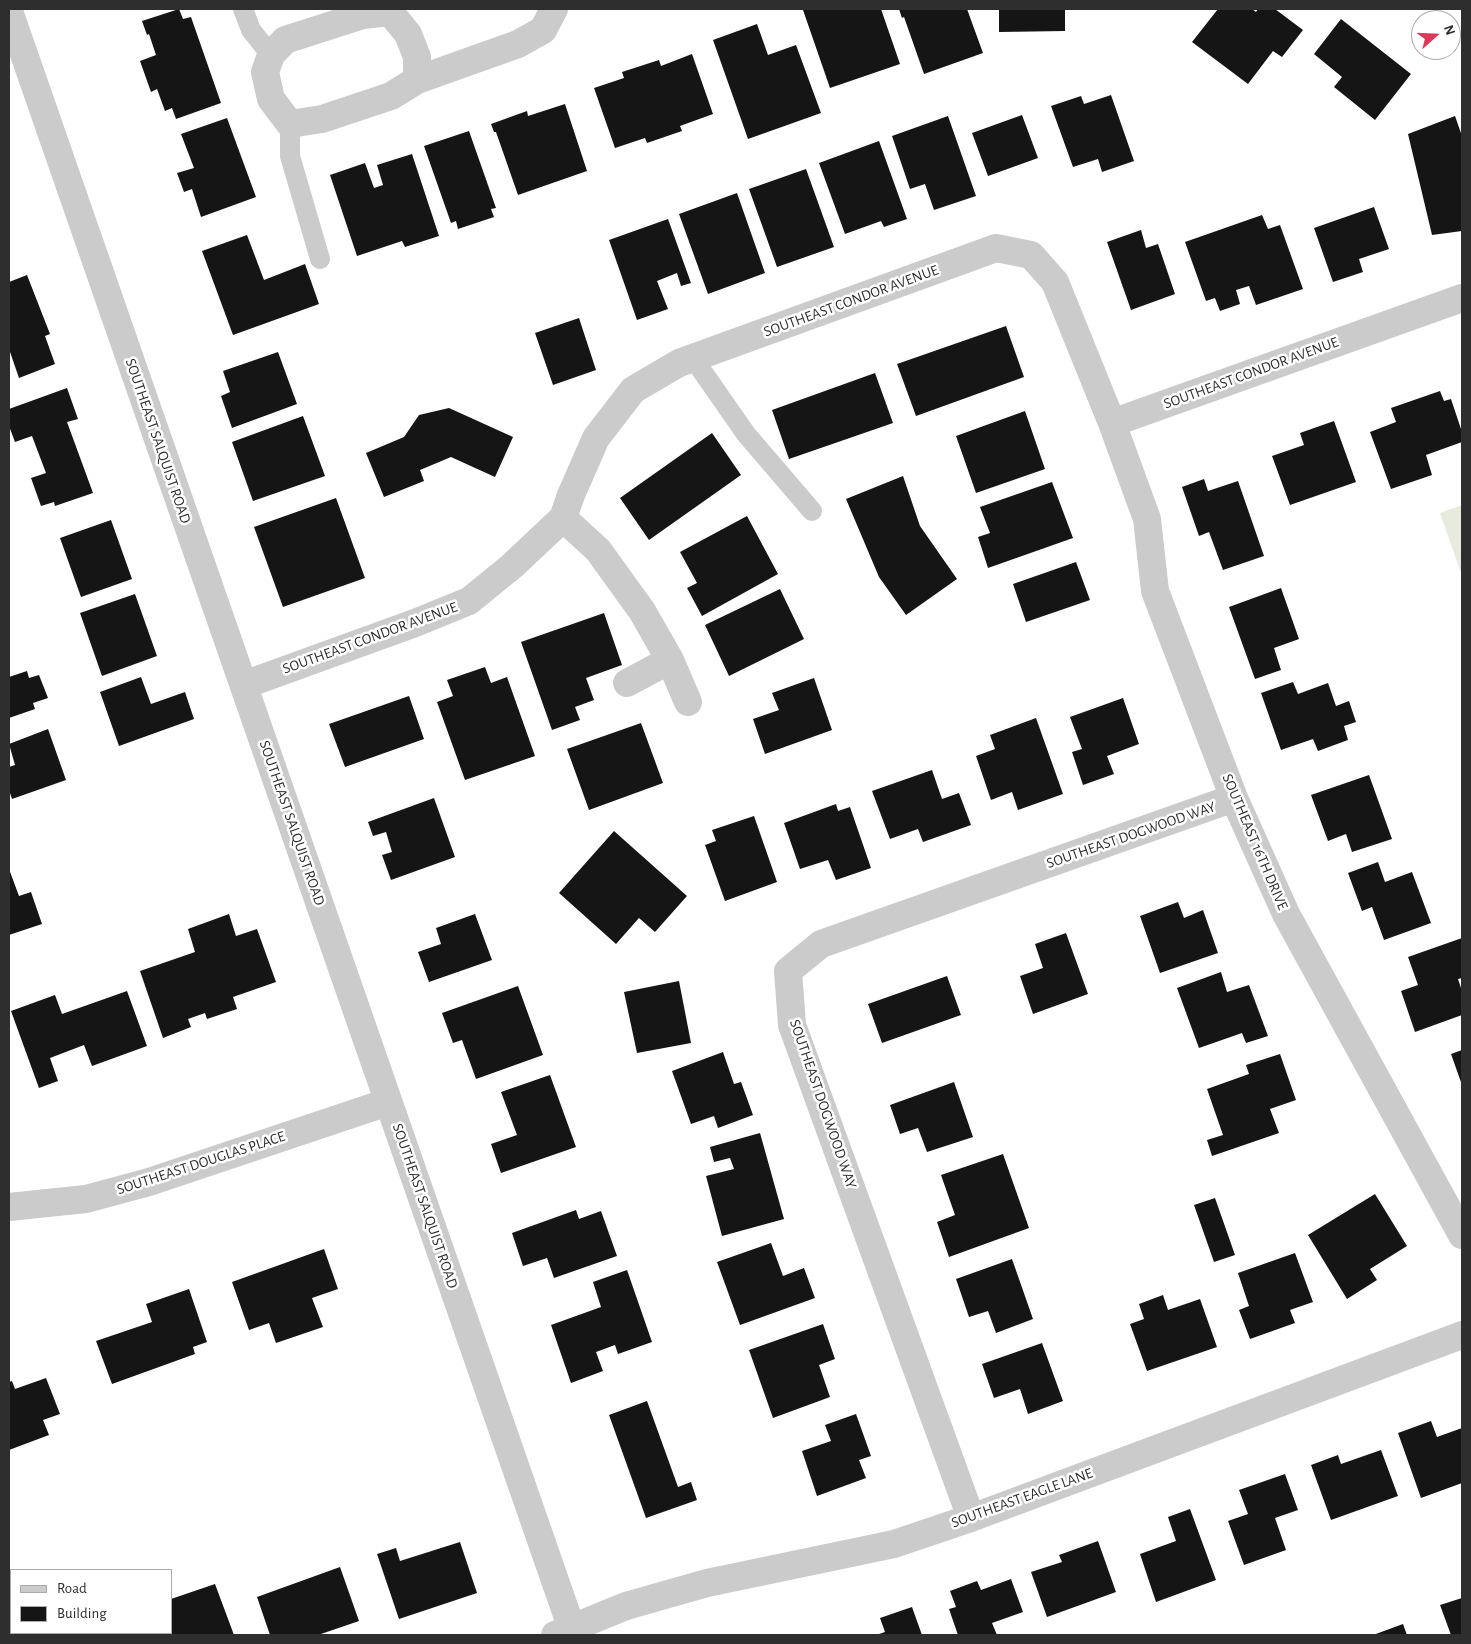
<!DOCTYPE html>
<html>
<head>
<meta charset="utf-8">
<style>
  body { margin:0 }
  #map { position:relative; width:1471px; height:1644px; overflow:hidden; background:#fff; font-family:"Alegreya Sans",sans-serif }
  canvas { display:block }
  .frame { position:absolute; inset:0; border:10px solid #2e2e2e; pointer-events:none }
  .legend { position:absolute; left:10px; top:1569px; width:162px; height:65px; box-sizing:border-box; background:#fff; border:1px solid #ababab; margin:0; padding:6px 9px; list-style:none; font-size:15px; color:#2e2e2e }
  .legend li { display:flex; align-items:center; gap:10px; height:25px }
  .legend b { width:25px; border:1px solid #ababab }
  .north { position:absolute; left:1411px; top:10px; width:50px; height:50px; box-sizing:border-box; background:#fff; border:1px solid #ababab; border-radius:50%; rotate:70deg; font-size:14px; font-weight:700; line-height:20px; text-align:center; color:#2e2e2e }
  .north::after { content:''; display:block; margin:auto; width:18px; height:22px; background:#dc3957; clip-path:polygon(50% 0,100% 100%,50% 72%,0 100%) }
</style>
</head>
<body>
<div id="map">
<canvas width="1471" height="1644"></canvas>
<div class="frame"></div>
<ul class="legend">
<li><b style="height:6px;background:#cbcbcb"></b>Road</li>
<li><b style="height:14px;background:#151515"></b>Building</li>
</ul>
<div class="north">N</div>
</div>
<script>
const c = document.querySelector('canvas').getContext('2d');
c.lineJoin = 'round';
function fillPath(path, color) {
  c.fillStyle = color;
  c.fill(path, 'evenodd');
}
function poly(rows) {
  const path = new Path2D();
  for (const r of rows) {
    path.moveTo(r[0], r[1]);
    for (let i = 2; i < r.length; i += 2) path.lineTo(r[i], r[i + 1]);
  }
  return path;
}
function trace(path, color, width, dash) {
  c.strokeStyle = color;
  c.lineWidth = width;
  c.lineCap = dash ? 'butt' : 'round';
  c.setLineDash(dash || []);
  c.stroke(path);
}
function write(font, color, halo, rows, align = 'center') {
  c.font = font + ' "Alegreya Sans",sans-serif';
  c.lineWidth = 5;
  c.setLineDash([]);
  c.textBaseline = 'middle';
  c.strokeStyle = halo;
  c.fillStyle = color;
  for (const [text, x, y, turn = 0] of rows) {
    c.save();
    c.translate(x, y);
    c.rotate((+turn || 0) * Math.PI / 180);
    c.textAlign = isNaN(turn) ? turn : align;
    if (halo) c.strokeText(text, 0, 0);
    c.fillText(text, 0, 0);
    c.restore();
  }
}
const green = poly([
  [1462,505,1462,576,1440,513]
]);
const building = poly([
  [179,9,183,19,191,17,221,103,176,119,172,108,165,111,157,89,151,92,140,61,156,55,149,34,147,35,142,21],
  [807,9,881,9,900,64,830,88,803,10],
  [899,9,967,9,983,53,924,74,904,17,902,18],
  [999,9,1065,9,1065,31,999,32],
  [1218,9,1252,9,1256,12,1258,9,1275,9,1303,30,1282,57,1273,51,1248,84,1192,42],
  [1341,19,1411,74,1375,120,1334,87,1342,77,1314,54],
  [757,24,768,55,796,45,821,113,748,139,713,40],
  [692,54,713,114,680,126,682,131,647,143,645,138,615,148,594,88,624,78,622,72,659,60,661,66],
  [1111,95,1134,161,1102,172,1098,159,1073,167,1051,106,1081,96,1084,104],
  [565,104,587,171,518,195,496,132,494,132,491,124,527,111,528,116],
  [1022,115,1038,158,988,176,972,133],
  [948,116,976,196,934,210,925,184,910,189,892,136],
  [1455,116,1462,136,1462,231,1432,235,1408,134],
  [227,118,256,197,201,217,192,189,184,192,177,173,194,168,181,134],
  [469,131,496,208,491,209,494,217,458,229,456,221,451,223,424,146],
  [879,141,907,219,884,227,881,221,845,234,819,163],
  [412,154,439,236,405,247,402,241,357,256,330,175,365,163,374,188,383,185,377,165],
  [806,169,834,247,777,267,749,189],
  [737,193,765,273,708,294,679,214],
  [1374,207,1389,249,1359,259,1363,272,1333,282,1314,228],
  [1262,215,1268,229,1280,225,1303,289,1256,305,1249,286,1236,290,1240,304,1220,311,1215,298,1206,301,1185,242],
  [668,219,691,283,681,286,677,273,657,281,668,309,637,320,609,240],
  [1141,230,1146,248,1158,244,1175,294,1131,310,1107,242],
  [247,235,264,280,305,264,319,304,233,335,202,251],
  [27,275,50,334,45,336,55,364,19,378,9,349,9,282],
  [579,318,596,370,553,385,535,333],
  [1006,326,1024,377,916,416,897,364],
  [278,352,297,404,232,428,221,396,230,392,223,371],
  [875,373,893,423,789,459,772,410],
  [67,388,78,419,67,422,93,493,55,506,54,502,41,506,31,478,46,473,32,436,15,442,9,426,9,409],
  [1440,391,1444,401,1451,399,1462,432,1462,442,1426,455,1432,475,1391,489,1370,432,1396,422,1391,408],
  [449,408,513,437,495,477,451,457,420,470,424,481,384,497,366,453,404,437,419,415],
  [1025,411,1045,469,976,493,956,436],
  [303,416,325,476,253,501,232,442],
  [1334,421,1356,482,1290,505,1272,456,1304,445,1300,433],
  [712,433,741,475,649,540,620,498],
  [903,476,920,526,957,579,906,615,879,577,846,499],
  [1204,479,1208,491,1238,481,1264,556,1223,570,1209,532,1199,536,1182,487],
  [1052,482,1073,538,988,568,978,537,990,533,980,507],
  [336,498,365,578,283,607,254,527],
  [747,516,778,574,702,616,687,588,697,583,680,552],
  [111,520,132,579,81,597,60,538],
  [1076,562,1090,600,1026,622,1013,584],
  [1281,588,1299,639,1274,648,1281,670,1255,679,1229,607],
  [780,589,804,639,729,676,705,625],
  [135,594,157,656,102,676,80,613],
  [604,613,622,665,586,678,594,700,575,707,580,720,552,730,521,642],
  [485,667,491,683,507,677,535,756,465,780,437,702,453,696,447,680],
  [27,671,29,678,39,675,48,698,33,703,35,709,9,718,9,677],
  [141,677,151,704,185,692,194,719,119,746,100,692],
  [814,678,832,730,765,754,753,719,779,710,772,693],
  [1293,682,1298,694,1328,683,1336,706,1349,701,1356,722,1344,726,1348,740,1318,751,1313,739,1281,750,1261,693],
  [409,696,424,739,345,767,329,724],
  [1123,698,1139,744,1107,756,1114,774,1083,785,1072,752,1082,749,1070,717],
  [1036,718,1063,794,1018,810,1012,792,991,800,976,756,995,749,990,735],
  [641,723,663,783,589,810,567,749],
  [48,729,66,780,12,799,9,790,9,767,15,765,9,744],
  [932,770,942,799,959,793,971,825,923,842,918,829,890,839,872,791],
  [1369,775,1392,839,1352,852,1346,834,1328,841,1311,795],
  [434,798,455,857,391,880,382,855,392,852,386,832,373,836,368,822],
  [836,804,838,811,850,807,871,868,836,880,828,860,800,869,784,823],
  [754,816,777,882,725,901,705,845,716,841,712,830],
  [614,831,687,896,655,932,639,918,616,944,559,893],
  [1378,862,1385,882,1412,872,1431,923,1384,940,1372,907,1362,911,1348,873],
  [9,869,19,896,31,892,42,924,9,935],
  [1178,902,1184,918,1203,910,1218,953,1160,973,1140,916],
  [229,914,236,936,257,929,276,982,233,997,237,1009,207,1019,205,1013,188,1019,191,1027,163,1038,140,971,195,952,188,929],
  [475,914,492,960,429,982,418,952,441,944,436,928],
  [1066,933,1088,994,1033,1014,1020,976,1043,968,1035,944],
  [1462,938,1462,978,1458,979,1462,991,1462,1015,1415,1032,1401,991,1418,985,1408,957],
  [1221,972,1227,992,1249,985,1268,1036,1246,1043,1242,1033,1199,1048,1177,988],
  [947,976,961,1015,882,1043,868,1004],
  [679,981,691,1043,637,1053,624,992],
  [518,986,543,1055,476,1079,462,1040,453,1043,442,1013],
  [127,991,147,1046,92,1066,84,1045,50,1058,58,1081,39,1088,11,1011,55,995,62,1014],
  [1462,1050,1462,1085,1451,1054],
  [723,1052,734,1084,741,1082,753,1115,718,1128,714,1116,691,1124,672,1071],
  [1280,1054,1296,1100,1270,1109,1279,1133,1212,1156,1207,1140,1223,1135,1207,1089,1249,1074,1246,1065],
  [550,1075,576,1147,501,1173,491,1144,517,1135,501,1092],
  [954,1082,973,1137,927,1152,918,1128,900,1134,890,1105],
  [760,1133,784,1219,722,1236,706,1176,734,1169,730,1158,714,1162,710,1147],
  [1003,1154,1029,1228,949,1257,937,1222,955,1215,941,1175],
  [1375,1194,1407,1246,1370,1269,1377,1280,1347,1299,1308,1235],
  [1215,1198,1235,1255,1214,1262,1194,1205],
  [576,1210,579,1219,601,1211,617,1256,554,1278,547,1258,523,1266,512,1233],
  [771,1243,783,1276,804,1268,815,1298,740,1325,717,1262],
  [324,1249,338,1289,312,1298,323,1327,276,1343,269,1323,249,1330,232,1282],
  [1295,1253,1313,1302,1290,1310,1295,1323,1250,1339,1239,1310,1249,1306,1238,1273],
  [1012,1259,1033,1319,996,1333,988,1311,969,1317,956,1279],
  [627,1270,652,1342,618,1354,615,1345,596,1352,603,1371,571,1383,551,1325,601,1307,593,1282],
  [189,1289,207,1342,193,1347,195,1354,112,1384,96,1341,152,1322,146,1304],
  [1163,1295,1168,1310,1200,1299,1217,1347,1147,1371,1130,1324,1144,1319,1139,1304],
  [823,1324,835,1359,819,1365,830,1397,773,1418,749,1350],
  [1042,1343,1063,1401,1028,1414,1020,1389,994,1398,982,1364],
  [46,1378,60,1414,43,1420,49,1435,9,1450,9,1382,12,1381,15,1389],
  [647,1401,678,1487,691,1482,697,1500,646,1518,609,1415],
  [856,1414,871,1456,859,1460,866,1478,817,1496,802,1451,831,1441,825,1425],
  [1431,1421,1437,1437,1462,1428,1462,1483,1421,1498,1398,1433],
  [1381,1450,1398,1496,1331,1520,1311,1465,1338,1455,1341,1464],
  [1285,1474,1298,1510,1275,1518,1286,1550,1244,1565,1228,1521,1248,1514,1239,1490],
  [1190,1509,1216,1580,1156,1602,1140,1554,1176,1541,1168,1517],
  [1098,1541,1116,1592,1047,1617,1031,1572,1062,1562,1059,1555],
  [460,1542,477,1593,399,1619,377,1554,396,1548,400,1561],
  [340,1567,359,1621,318,1635,270,1635,257,1597],
  [1011,1579,1023,1612,992,1623,997,1635,958,1635,949,1609,956,1607,950,1591,977,1581,981,1590],
  [215,1584,234,1635,163,1635,162,1633,171,1633,171,1599],
  [1462,1598,1462,1635,1451,1635,1440,1605],
  [912,1607,922,1635,876,1635,885,1632,880,1618],
  [1403,1624,1407,1635,1373,1635]
]);
const service = poly([
  [243,9,251,30,271,55],
  [290,124,290,156,320,259],
  [693,358,746,434,812,511]
]);
const minor = poly([
  [390,12,408,34,417,57,417,80,391,96,322,119,290,124,271,99,265,72,271,55,285,40,363,15,390,12],
  [417,80,518,44,543,30,554,9],
  [1112,423,1462,298],
  [563,518,598,550,642,611,670,660,688,702],
  [627,683,670,660],
  [244,685,415,623,469,601,512,566,563,518,571,495,596,438,633,390,679,363,996,248,1031,255,1055,282,1112,423,1147,519,1155,591,1234,798,1286,914,1462,1235],
  [9,1207,86,1199,149,1182,388,1102],
  [971,1518,792,1025,788,971,821,944,1234,798],
  [555,1635,626,1606,707,1583,894,1544,971,1518,1462,1335]
]);
const tertiary = poly([
  [9,11,574,1635]
]);
const streetNames = [
  ["SOUTHEAST CONDOR AVENUE",851,301,-20],
  ["SOUTHEAST CONDOR AVENUE",1251,373,-20],
  ["SOUTHEAST SALQUIST ROAD",158,441,71],
  ["SOUTHEAST CONDOR AVENUE",370,638,-20],
  ["SOUTHEAST SALQUIST ROAD",292,823,71],
  ["SOUTHEAST DOGWOOD WAY",1131,835,-19],
  ["SOUTHEAST 16TH DRIVE",1255,842,67],
  ["SOUTHEAST DOGWOOD WAY",823,1104,71],
  ["SOUTHEAST DOUGLAS PLACE",201,1163,-18],
  ["SOUTHEAST SALQUIST ROAD",425,1206,71],
  ["SOUTHEAST EAGLE LANE",1022,1498,-20]
];
fillPath(green, '#e6ebdd');
fillPath(building, '#151515');
trace(service, '#cbcbcb', 20);
trace(minor, '#cbcbcb', 28);
trace(tertiary, '#cbcbcb', 28);
write('15px', '#2e2e2e', '#fff', streetNames);
</script>
</body>
</html>
